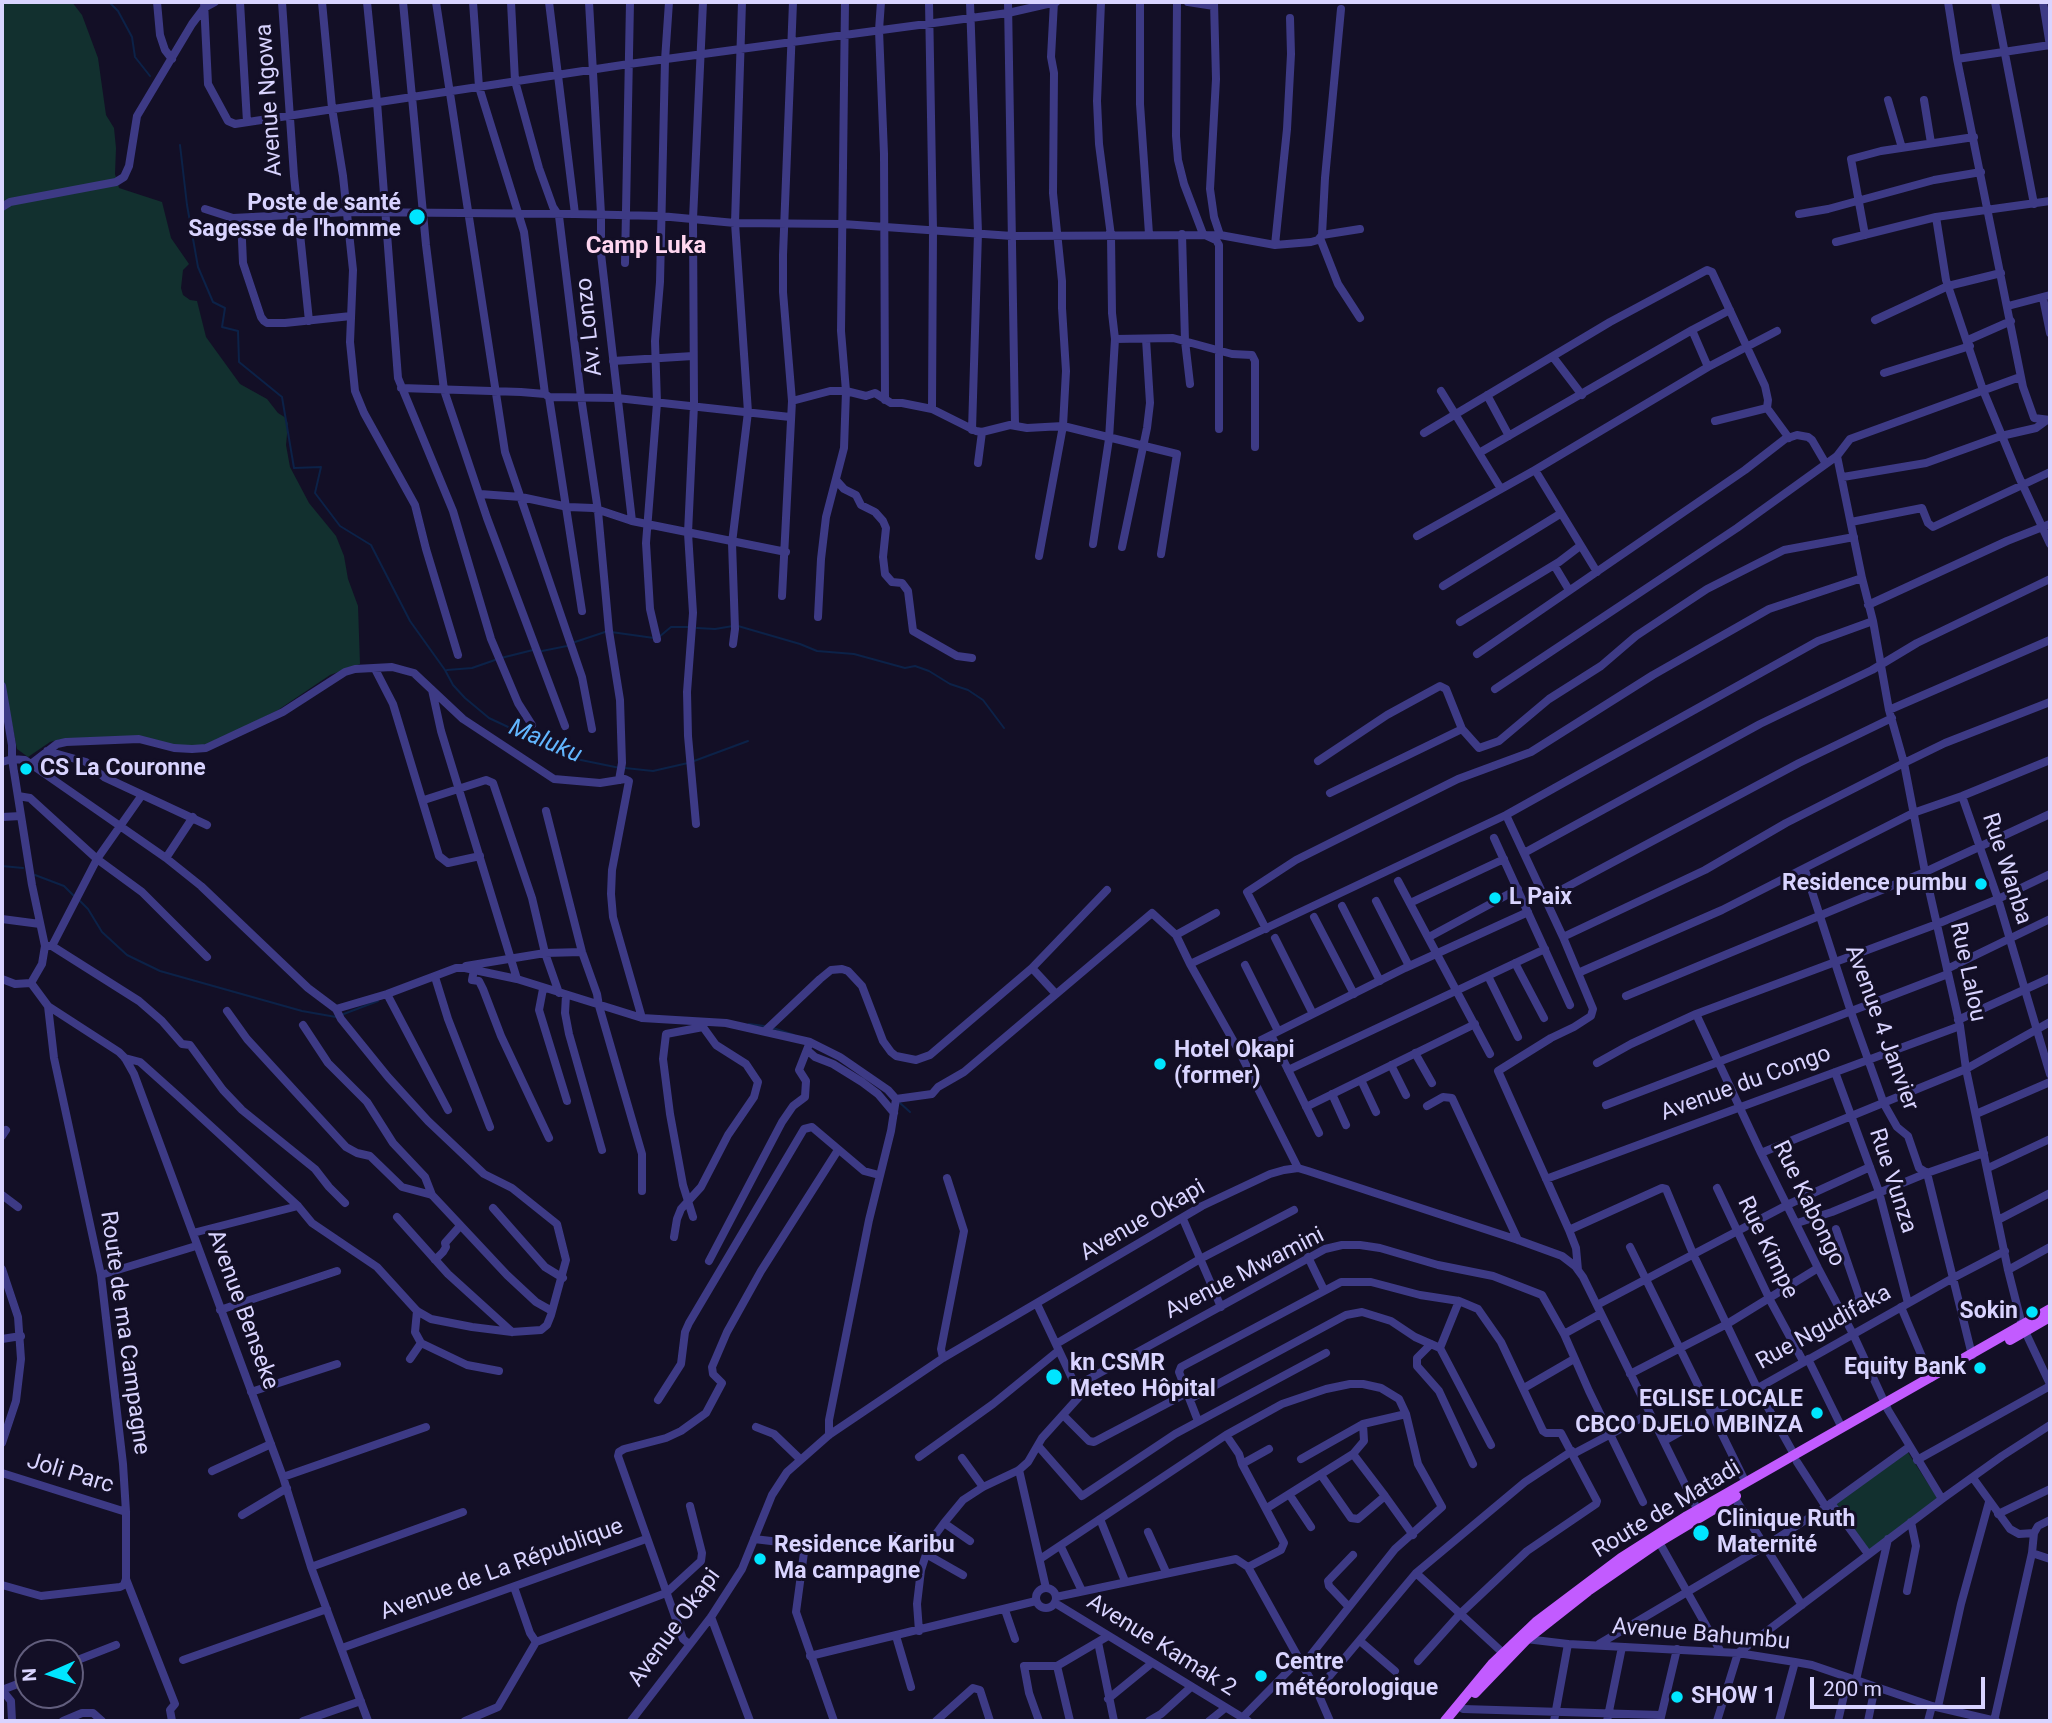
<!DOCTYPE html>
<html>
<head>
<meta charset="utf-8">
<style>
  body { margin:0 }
  #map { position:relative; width:2052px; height:1723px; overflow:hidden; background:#130f26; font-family:Roboto,sans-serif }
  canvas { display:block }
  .frame { position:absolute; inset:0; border:4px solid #d9d4ff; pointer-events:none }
  .north { position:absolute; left:14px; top:1639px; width:70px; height:70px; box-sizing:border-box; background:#130f26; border:2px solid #625e7d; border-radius:50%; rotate:267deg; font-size:19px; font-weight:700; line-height:28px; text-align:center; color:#d9d4ff }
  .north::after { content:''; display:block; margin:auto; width:24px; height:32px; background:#00e5ff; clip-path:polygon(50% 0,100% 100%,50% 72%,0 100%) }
  .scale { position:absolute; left:1810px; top:1677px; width:175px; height:32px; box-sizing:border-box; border:4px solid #d9d4ff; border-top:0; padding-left:9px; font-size:21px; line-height:24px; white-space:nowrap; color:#d9d4ff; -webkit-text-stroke:5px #130f26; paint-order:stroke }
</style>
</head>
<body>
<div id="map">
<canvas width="2052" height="1723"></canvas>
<div class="frame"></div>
<div class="north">N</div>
<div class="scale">200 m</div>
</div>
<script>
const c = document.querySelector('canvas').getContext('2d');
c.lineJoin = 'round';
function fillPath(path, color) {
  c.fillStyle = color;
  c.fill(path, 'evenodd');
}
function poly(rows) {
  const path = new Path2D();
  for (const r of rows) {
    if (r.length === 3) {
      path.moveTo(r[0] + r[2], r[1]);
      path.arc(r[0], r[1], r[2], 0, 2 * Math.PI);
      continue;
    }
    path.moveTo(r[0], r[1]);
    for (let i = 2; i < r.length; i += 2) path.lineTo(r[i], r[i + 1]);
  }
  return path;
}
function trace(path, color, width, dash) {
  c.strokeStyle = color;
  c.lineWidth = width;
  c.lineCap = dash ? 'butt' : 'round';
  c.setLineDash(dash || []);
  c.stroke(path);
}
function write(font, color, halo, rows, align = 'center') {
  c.font = font + ' Roboto,sans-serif';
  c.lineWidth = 6;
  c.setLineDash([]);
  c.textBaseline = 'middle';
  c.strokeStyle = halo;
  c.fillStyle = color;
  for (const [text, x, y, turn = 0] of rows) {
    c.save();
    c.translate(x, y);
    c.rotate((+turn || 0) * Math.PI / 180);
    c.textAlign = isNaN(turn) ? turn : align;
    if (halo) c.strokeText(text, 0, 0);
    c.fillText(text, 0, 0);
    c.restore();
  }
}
const green = poly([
  [2,2,72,2,82,15,98,58,106,115,114,128,116,148,115,174,119,188,162,202,171,238,189,264,183,270,181,288,183,295,190,300,197,301,206,337,240,384,267,399,278,413,286,418,288,424,286,445,290,467,309,503,336,536,344,556,348,579,358,606,360,664,330,675,278,710,211,744,188,747,123,737,61,739,50,742,28,757,17,749,2,673],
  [1907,1451,1938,1499,1869,1550,1835,1504]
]);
const stream = poly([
  [109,2,118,11,132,37,135,57,150,76],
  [180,145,187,205,198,267,213,302,225,308,222,327,238,331,239,362,282,397,294,468,321,467,315,493,340,526,371,545,410,621,445,670,453,685,465,698,489,718,576,759,620,768],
  [738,626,800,644,817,651,854,654,905,668,915,666,929,671,950,684,968,690,983,700,1004,728],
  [697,628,715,629,733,626],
  [611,632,654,638],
  [659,637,671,627,688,627],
  [575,642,605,632],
  [542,651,567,646],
  [501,658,533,650],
  [447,670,472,668,495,660],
  [694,761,748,741],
  [625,768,653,771,688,763],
  [2,866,23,868],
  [35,875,64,886,75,897],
  [80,901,88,909,102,932,127,955,160,971,302,1011,336,1017],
  [341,1015,378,1001],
  [749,1024,764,1026],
  [773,1028,794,1035],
  [900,1103,910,1112]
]);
const minor = poly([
  [157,2,160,35,165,50,172,59],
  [204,2,208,84,228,121,235,124,629,64,1008,13,1056,2],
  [240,2,247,122],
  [282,2,294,176,309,321],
  [322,2,332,108,343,176,353,270,350,342,355,391,364,413,415,505,426,549,458,655],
  [367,2,377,102,398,378,453,511,491,639,518,703,532,725],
  [403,2,426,245,444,390,487,518,565,726],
  [436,2,505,452,582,677,592,729],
  [473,2,479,87,524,232,545,394],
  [511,2,515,81,539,168,553,207,559,216,581,397,598,511,609,631,620,700,622,763,619,780],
  [549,2,575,214,660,216,735,223,843,224,1012,236,1220,235,1275,245,1311,242,1318,240,1322,235,1360,229],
  [589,2,601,214,601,254,632,521],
  [881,2,879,30,884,154,885,400],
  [929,2,933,230,932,409],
  [970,2,978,233,972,430],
  [1008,2,1015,425],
  [1140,2,1140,104,1149,234],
  [1177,2,1176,136,1178,160,1184,184,1203,234,1216,240,1219,245,1219,429],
  [1188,2,1214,6],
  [1214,2,1216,79,1210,189,1214,217,1220,235],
  [1948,2,1957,59],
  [1995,2,2034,204],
  [2043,2,2050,46],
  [2050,45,1957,59,2023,387,2034,418,2050,420],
  [1888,100,1902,148],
  [1924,100,1931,143],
  [2,207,10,202,116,182,124,177,129,166,137,116,192,24,204,8,215,2],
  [205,209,233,218,347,212,575,214],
  [1799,214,1828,209,1934,180,1981,172],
  [1936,217,1946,280,1983,390,2019,477,2050,544],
  [241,218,243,263,261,317,264,321,267,323,285,323,351,316],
  [1182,234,1185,341,1190,384],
  [1322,235,1325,178,1341,9],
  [1865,235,1851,159,1881,151,1974,137],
  [1320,238,1338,284,1360,318],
  [1836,242,1936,217,2050,201],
  [1275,245,1287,129,1291,54,1290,18],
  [625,263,630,2],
  [2043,298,2050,333],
  [2008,306,2050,295],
  [1875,320,1948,286,2001,273],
  [1692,330,1708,367],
  [1115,339,1173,338,1232,354,1252,355,1255,361,1255,447],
  [1968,340,2011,321],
  [1553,357,1582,395],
  [613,361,693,356],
  [1884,373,1970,346],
  [401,388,521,392,545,394,549,397,617,398,790,417],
  [1441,391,1501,489],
  [1487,395,1509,436],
  [549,397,582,611],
  [792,401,830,391,846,391,866,396,875,393,891,403,902,403,932,409,976,431,982,432,1010,425,1027,428,1063,426,1177,454,1161,554],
  [1715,421,1767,408],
  [1424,433,1610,322,1707,270,1712,272,1765,386,1768,400,1767,408,1789,438],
  [1479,453,1692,330,1730,310],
  [1837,456,1862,578,1873,621,1889,710,1904,763,1925,872,1960,1026,1966,1069,2008,1270,2022,1325,2050,1384],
  [978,463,982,432],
  [1535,470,1597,572],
  [1843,477,1926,463,2001,436,2036,428,2047,420],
  [836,480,844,489,856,495,861,505,875,512,883,521,886,528,883,557,885,574,892,582,902,583,908,591,913,631,957,656,972,658],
  [480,494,521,497,568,507,593,508,632,521,786,552],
  [1851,522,1922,508,1928,523,1933,527,2050,472],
  [1417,536,1535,470,1708,367,1777,331],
  [1093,544,1109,439,1115,339,1112,313,1111,236,1099,144,1097,101,1101,2],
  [1122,547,1147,428,1150,403,1146,339],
  [1039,556,1063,426,1066,371,1062,308,1062,281,1053,193,1054,73,1051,57,1054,2],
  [1554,565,1569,590],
  [1443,586,1560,514],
  [782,596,792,401,783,292,783,255,793,2],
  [1868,605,2007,541,2050,524],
  [818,617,821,559,826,517,844,448,846,391,841,331,845,2],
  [1460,622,1559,562,1580,546],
  [657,639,650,609,646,543,657,403,655,341,660,282,665,60,669,2],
  [733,644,735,629,732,543,748,412,735,223,742,2],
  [1477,654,1745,470,1785,439,1797,435,1808,437,1812,440,1826,464],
  [375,669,393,704,439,856,448,863,480,856],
  [2,686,12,745,12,759,32,885,45,946,42,964,31,983],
  [1495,689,1737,528,1837,456,1850,439,2020,377],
  [432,690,441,731,517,979],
  [1889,710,2050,640],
  [47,751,86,762,104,777,207,825],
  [1318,761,1387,715,1440,686,1446,689,1462,729],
  [2,762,12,759,25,760,166,858,201,886,308,988,336,1009,387,994,456,968,465,968,517,979,642,1018,726,1023,810,1042,840,1057,888,1090,896,1099,891,1131,869,1220,829,1420,829,1435],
  [31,764,57,744,66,742,139,739,174,748,192,749,206,748,283,712,345,672,355,669,392,667,414,673,463,719,554,779,600,783,625,779,629,781,612,870,611,894,613,917,642,1018],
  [1330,793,1462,729,1479,748,1499,741,1549,699,1601,666,1636,636,1707,589,1784,550,1854,537],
  [18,796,30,798,97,859,142,892,207,957],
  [1962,796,1998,899,2050,1074],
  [424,800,486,780,493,783,532,898,545,953,559,993],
  [546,811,582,952,597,994,599,1006,642,1154,642,1191],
  [1506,815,1563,937,1593,1009,1591,1016,1574,1027,1551,1038,1498,1071,1569,1230,1576,1248,1578,1270],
  [2,817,21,816],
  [696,824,688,736,687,692,693,613,688,533,694,405,693,219,703,2],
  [1494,838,1570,1005],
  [1524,853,1760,724,1872,670,1917,643,2050,579],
  [166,858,193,817],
  [1805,870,1851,1012,1884,1104,1897,1127,1908,1136,1919,1168,1927,1173,1972,1355],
  [1398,881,1490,1054],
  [1546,898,1799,763,1892,718],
  [1376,901,1409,966],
  [1410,903,1504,859],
  [1342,906,1380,981],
  [1314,917,1354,994],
  [2,919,40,924],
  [1266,929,1247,892,1296,860,1458,779,1531,752,1653,675,1769,609,1862,578],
  [1176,935,1216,913],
  [1429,937,1518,889],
  [1563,937,1705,870,1786,823,1904,763,1945,743,2050,702],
  [1275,938,1313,1014],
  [45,946,52,946,139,1001,162,1021,182,1044,190,1045,223,1090,242,1110,315,1169,329,1187,345,1203],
  [52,946,97,859,142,795],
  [1515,963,1544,1018],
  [1190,964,1506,815,1818,641,1873,621],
  [1245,965,1278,1031],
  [466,966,545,953,582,952],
  [1032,968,1056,994],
  [1947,969,2050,919],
  [474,970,472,980,479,981,483,989,501,1036,549,1138],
  [1578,973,1722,910,1913,813,1962,796,2050,760],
  [1488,976,1518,1037],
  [435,977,448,1019,490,1127],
  [2,979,15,984,31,983],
  [31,983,48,1006,119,1052,125,1058,134,1074,283,1477,311,1567,368,1721],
  [543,989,539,1010,567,1101],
  [387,994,448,1110],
  [566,995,565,1013,569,1034,602,1150],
  [1626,996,1925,872,2050,814],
  [227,1011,247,1039,346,1147,357,1153,370,1156,402,1187,432,1195,507,1275,536,1302,552,1311],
  [1696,1014,1761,1153,1818,1268,1853,1334,1888,1410,1942,1499],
  [1958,1020,2050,978],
  [303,1025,328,1063,367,1102,393,1143,425,1177,432,1195],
  [765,1031,820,979,831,970,842,969,848,971,862,986,883,1041,891,1052,896,1056,916,1060,930,1055,1032,968,1107,890],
  [1271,1035,1319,1133],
  [807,1050,815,1057,833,1064,862,1082,878,1094,894,1113],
  [1239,1051,1405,968,1528,912],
  [1415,1053,1432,1083],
  [125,1058,140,1062,178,1096,298,1206,312,1223,377,1267,417,1311,431,1319,472,1327,512,1332,541,1330,547,1325,551,1315,566,1260,557,1224,512,1188,484,1174,428,1121,388,1077,341,1019,336,1009],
  [1597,1063,1631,1044,1696,1014,1937,924,1998,899,2050,874],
  [1391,1065,1406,1095],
  [1288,1070,1545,949],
  [1835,1072,1879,1192,1908,1303],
  [1361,1080,1376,1112],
  [1332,1094,1346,1125],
  [896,1099,932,1094,938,1087,964,1072,1152,913,1176,935,1190,964,1239,1051,1298,1168],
  [1606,1105,1948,974],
  [1427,1106,1443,1097,1452,1098,1518,1240],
  [1306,1107,1475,1024],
  [1976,1114,2050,1082],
  [2,1136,6,1130],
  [1761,1153,1966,1069,2050,1022],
  [1988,1168,2050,1139],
  [1546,1179,1960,1026],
  [1717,1188,1770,1300,1803,1361],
  [2,1195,18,1207],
  [493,1208,545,1267,563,1278],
  [397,1217,448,1274,512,1332],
  [693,1217,683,1185,670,1114,663,1059,666,1034,703,1027],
  [1183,1219,1221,1307],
  [1998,1220,2050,1193],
  [1797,1223,1832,1212,1927,1173,1984,1153],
  [1836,1229,1859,1296,1857,1306,1843,1314],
  [1569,1230,1662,1188,1666,1189,1694,1256,1757,1388,1795,1456],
  [193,1233,298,1206],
  [674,1237,677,1219,681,1209,701,1187,728,1135,754,1097,758,1082,746,1064,716,1045,703,1027,703,1022],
  [1630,1247,1746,1483],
  [1308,1257,1324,1290],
  [435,1260,443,1252,446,1247,445,1243,460,1226],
  [709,1261,782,1122,793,1106,805,1097,806,1081,799,1070,810,1042],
  [2,1269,18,1317,21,1359,16,1401,2,1443],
  [2008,1270,2050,1247],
  [101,1275,196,1246],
  [1597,1305,1787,1205,1870,1167],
  [1901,1307,1931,1378],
  [220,1310,337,1271],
  [1564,1334,1600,1314],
  [2,1339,21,1336],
  [421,1343,467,1365,499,1371],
  [1056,1344,1200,1259,1294,1210],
  [1431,1344,1417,1358,1417,1366,1439,1391,1473,1464],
  [1440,1348,1459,1301],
  [943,1358,941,1349,964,1231,947,1178],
  [410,1359,421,1343,415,1332,417,1311],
  [1808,1359,1842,1428],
  [1630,1374,1727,1324,1818,1268],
  [1076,1386,1325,1249,1342,1245,1360,1245,1380,1248,1438,1265,1493,1276,1542,1295,1564,1334,1589,1391,1643,1502],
  [1524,1388,1574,1359],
  [251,1392,337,1364],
  [1190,1399,1346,1315,1362,1312,1391,1321,1415,1337,1440,1348,1491,1445],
  [658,1400,681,1364,685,1332,689,1323,804,1129,812,1127,864,1171,879,1175],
  [1063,1415,1089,1441,1094,1442,1187,1393],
  [1198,1421,1179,1372,1181,1367,1341,1282,1371,1282,1420,1295,1459,1301,1478,1309,1501,1342,1543,1431,1546,1433,1561,1433,1597,1501,1596,1504,1527,1551,1460,1614,1418,1661],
  [756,1427,774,1434,800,1459],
  [1226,1435,1239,1454,1242,1464,1284,1543,1281,1550,1248,1567],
  [1664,1441,1953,1278,2005,1251],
  [1039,1447,1082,1496,1175,1434,1326,1353],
  [1573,1454,1649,1414],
  [919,1457,993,1404,1058,1351],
  [962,1458,983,1487],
  [1301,1459,1363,1424],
  [1917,1460,2050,1386],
  [1797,1462,1826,1507],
  [1242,1464,1269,1449],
  [1019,1470,1046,1588],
  [212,1471,271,1444],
  [2,1473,126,1512],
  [1321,1475,1351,1518,1358,1519,1385,1496,1353,1454],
  [283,1477,426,1427],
  [1973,1478,2010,1529,2019,1534,2034,1533,2032,1553,2050,1559],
  [1289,1494,1311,1527],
  [1385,1496,1413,1535],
  [1734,1497,1802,1605],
  [1831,1503,1868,1554],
  [1267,1508,1353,1454,1364,1441,1363,1424,1406,1414],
  [1998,1514,2050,1489],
  [242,1515,287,1488],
  [1100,1519,1125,1581],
  [944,1523,970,1541],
  [1148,1532,1166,1572],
  [2034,1533,2038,1526,2050,1520],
  [894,1536,928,1549],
  [754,1539,805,1545,850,1547],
  [1659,1542,1721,1652],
  [805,1545,796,1612,834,1721],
  [1061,1547,1082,1591],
  [926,1554,963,1575],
  [1040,1559,1226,1435,1282,1404,1326,1389,1350,1384,1363,1384,1381,1388,1399,1399,1406,1414,1418,1464,1442,1507,1395,1549,1303,1665],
  [311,1567,463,1512],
  [1416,1573,1503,1653],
  [126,1579,175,1704,170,1710,172,1721],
  [2,1585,41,1596,120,1587,124,1585,126,1579,126,1512,123,1464,101,1275,54,1058,48,1006],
  [514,1587,530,1633,536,1642],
  [1046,1598,10],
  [1907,1591,1916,1546,1911,1522],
  [1056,1597,1236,1559,1248,1567,1317,1691,1330,1721],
  [1055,1603,1248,1721],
  [1348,1606,1329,1586,1328,1581,1353,1555],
  [1005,1610,1015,1639],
  [711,1617,750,1721],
  [919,1631,917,1604,921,1570,930,1542,944,1523,963,1500,983,1487,1019,1470,1028,1462,1042,1438,1079,1397,1079,1393,1037,1304],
  [896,1636,911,1687],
  [1526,1639,1568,1644,1738,1653,1795,1662,1812,1665,1932,1706,1996,1721],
  [1360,1641,1395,1671],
  [1098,1642,1114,1721],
  [689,1644,683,1639,618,1456,619,1452,624,1449,666,1438,681,1431,706,1413,722,1383,713,1374,712,1367,727,1332,761,1271,838,1150],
  [1599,1644,1765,1546,1826,1507,1909,1447],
  [342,1648,646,1539],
  [810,1656,1036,1601],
  [183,1660,327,1609],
  [70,1663,116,1645],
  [1057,1666,1070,1721],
  [1856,1680,1888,1539],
  [2,1690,11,1701,12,1721],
  [2,1690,28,1680],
  [1317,1691,1416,1573,1525,1482,1572,1451],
  [1108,1699,1152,1663],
  [1938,1707,1961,1604,1989,1502],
  [1463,1709,1661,1715],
  [1242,1718,1299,1660],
  [63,1721,82,1713,93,1713,102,1721],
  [303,1721,361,1701],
  [465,1721,498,1707,536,1642,666,1593,701,1561,702,1553,690,1506],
  [631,1721,711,1617,742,1569,772,1495,787,1472,829,1435,943,1358,1202,1206,1270,1174,1284,1170,1298,1168,1308,1171,1518,1240,1562,1256,1575,1266,1583,1277,1700,1515],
  [936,1721,973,1688,980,1690,990,1721],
  [1039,1721,1029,1693,1024,1666,1057,1666,1108,1636],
  [1149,1721,1161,1714,1191,1687],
  [1209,1721,1224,1709],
  [1554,1721,1568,1644],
  [1607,1721,1622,1647],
  [1660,1721,1677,1649],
  [1717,1721,1738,1653,1942,1499,2002,1456,2050,1425],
  [1779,1721,1795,1662],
  [1838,1721,1848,1678],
  [1868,1721,1875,1687],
  [1928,1721,1932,1706],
  [1994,1721,2032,1553]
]);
const major = poly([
  [2010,1340,2050,1317],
  [1475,1693,1527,1639,1588,1591,1659,1542,1736,1496],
  [1445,1721,1493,1663,1536,1622,1621,1558,1687,1516,2050,1309]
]);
const markers = [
  [417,217,9,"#00e5ff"],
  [26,769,7,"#00e5ff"],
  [1981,884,7,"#00e5ff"],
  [1495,898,7,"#00e5ff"],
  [1160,1064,7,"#00e5ff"],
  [2032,1312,7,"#00e5ff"],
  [1980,1368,7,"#00e5ff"],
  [1054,1377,9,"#00e5ff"],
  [1817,1413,7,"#00e5ff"],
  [1701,1533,9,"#00e5ff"],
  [760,1559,7,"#00e5ff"],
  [1261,1676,7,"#00e5ff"],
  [1677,1697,7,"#00e5ff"]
];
const streetNames = [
  ["Avenue Ngowa",270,100,-94],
  ["Av. Lonzo",590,327,-96],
  ["Rue Wanba",2006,869,72],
  ["Rue Lalou",1967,972,78],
  ["Avenue 4 Janvier",1881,1028,70],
  ["Avenue du Congo",1746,1084,-20],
  ["Rue Vunza",1892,1181,72],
  ["Rue Kabongo",1808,1204,64],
  ["Avenue Okapi",1143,1221,-30],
  ["Rue Kimpe",1767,1248,64],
  ["Avenue Mwamini",1245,1274,-27],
  ["Avenue Benseke",242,1310,70],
  ["Rue Ngudifaka",1824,1328,-29],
  ["Route de ma Campagne",124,1333,82],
  ["Joli Parc",70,1474,17],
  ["Route de Matadi",1667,1510,-31],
  ["Avenue de La République",502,1570,-20],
  ["Avenue Okapi",675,1628,-54],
  ["Avenue Bahumbu",1701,1635,5],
  ["Avenue Kamak 2",1161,1646,32]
];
const poiNames = [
  ["Poste de santé",401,204,"right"],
  ["Sagesse de l'homme",401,230,"right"],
  ["CS La Couronne",40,769],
  ["Residence pumbu",1967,884,"right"],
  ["L Paix",1509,898],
  ["Hotel Okapi",1174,1051],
  ["(former)",1174,1077],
  ["Sokin",2018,1312,"right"],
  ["kn CSMR",1070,1364],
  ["Meteo Hôpital",1070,1390],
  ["Equity Bank",1966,1368,"right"],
  ["EGLISE LOCALE",1803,1400,"right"],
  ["CBCO DJELO MBINZA",1803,1426,"right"],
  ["Clinique Ruth",1717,1520],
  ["Maternité",1717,1546],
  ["Residence Karibu",774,1546],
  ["Ma campagne",774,1572],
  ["Centre",1275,1663],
  ["météorologique",1275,1689],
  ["SHOW 1",1691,1697]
];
const neighbourhoodNames = [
  ["Camp Luka",646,247]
];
const waterNames = [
  ["Maluku",545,742,23]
];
fillPath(green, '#12302f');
trace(stream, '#0c2248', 2);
trace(minor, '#3d3a85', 8);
trace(major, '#c25bff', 10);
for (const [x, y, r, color] of markers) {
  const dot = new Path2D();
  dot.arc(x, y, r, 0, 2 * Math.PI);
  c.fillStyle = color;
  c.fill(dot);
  trace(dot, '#130f26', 2.5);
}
write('23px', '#d9d4ff', '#130f26', streetNames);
write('bold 23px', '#d9d4ff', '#130f26', poiNames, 'left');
write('bold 24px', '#ffd6f0', '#130f26', neighbourhoodNames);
write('italic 24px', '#62b6ff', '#130f26', waterNames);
</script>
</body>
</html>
